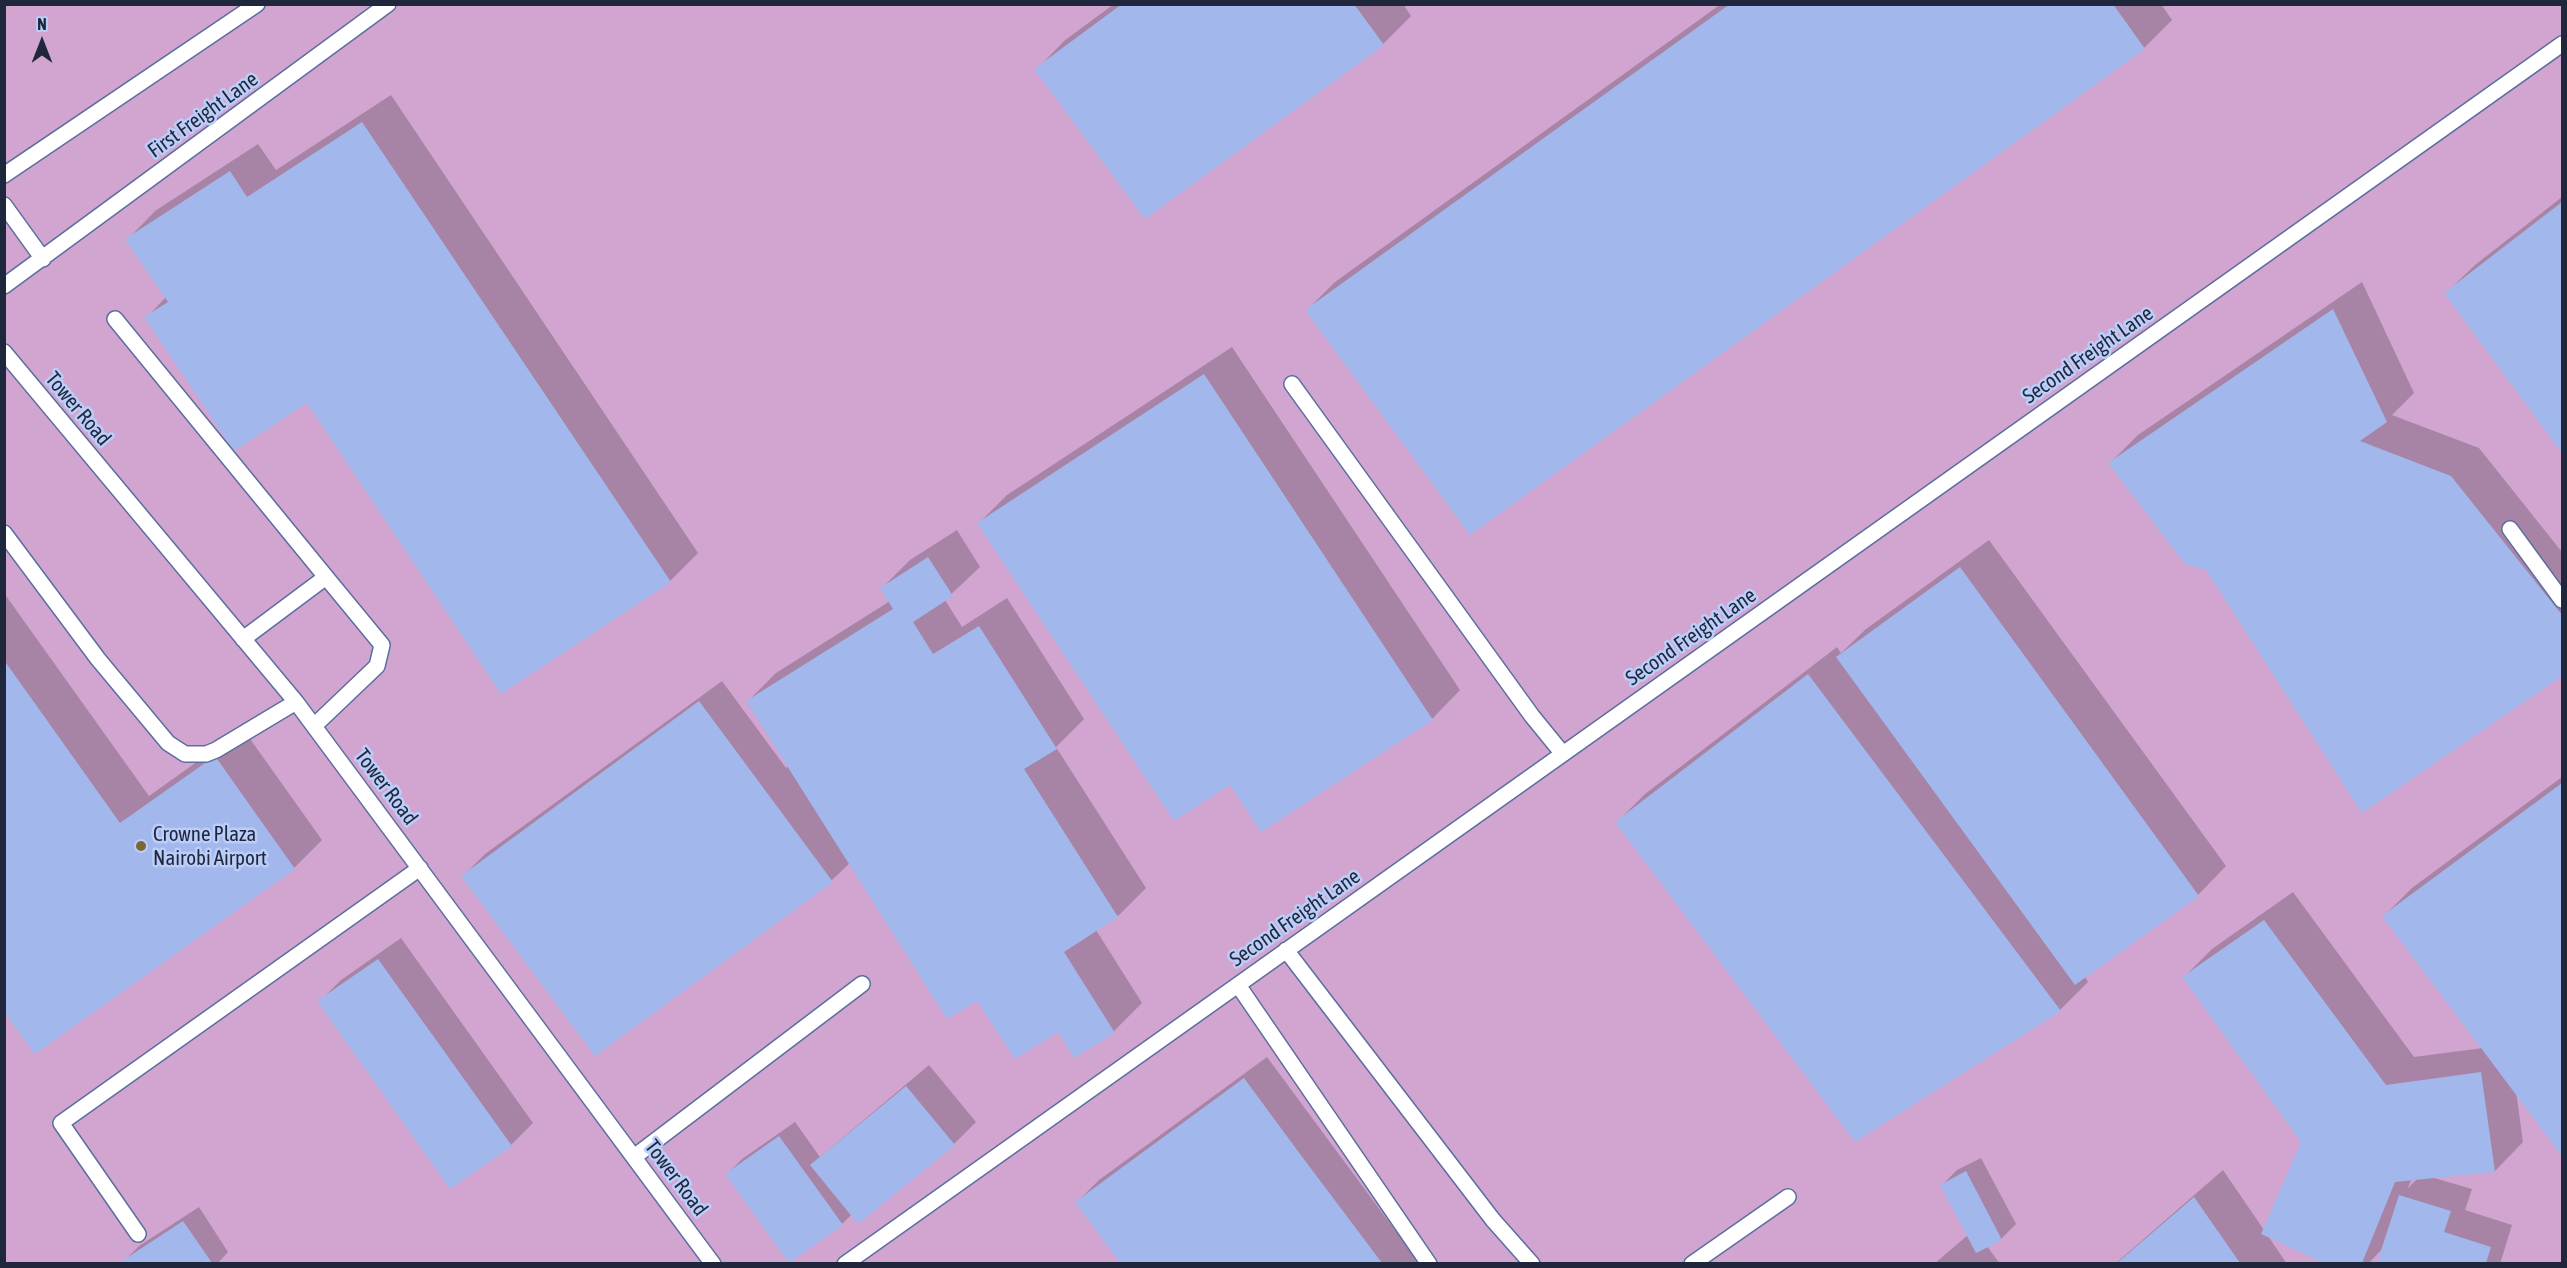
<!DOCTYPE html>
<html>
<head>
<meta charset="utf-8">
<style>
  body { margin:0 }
  #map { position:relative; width:2567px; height:1268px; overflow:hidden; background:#bbcdf9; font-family:"Asap Condensed",sans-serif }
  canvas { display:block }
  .frame { position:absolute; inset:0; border:6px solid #1e273b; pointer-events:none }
  .north { position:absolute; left:12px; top:12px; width:60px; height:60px; -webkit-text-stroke:4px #bbcdf9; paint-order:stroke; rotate:0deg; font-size:16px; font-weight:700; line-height:24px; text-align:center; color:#1e273b }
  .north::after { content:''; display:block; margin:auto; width:21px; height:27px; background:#1e273b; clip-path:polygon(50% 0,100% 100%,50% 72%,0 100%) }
</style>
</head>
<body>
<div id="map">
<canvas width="2567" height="1268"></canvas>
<div class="frame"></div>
<div class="north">N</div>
</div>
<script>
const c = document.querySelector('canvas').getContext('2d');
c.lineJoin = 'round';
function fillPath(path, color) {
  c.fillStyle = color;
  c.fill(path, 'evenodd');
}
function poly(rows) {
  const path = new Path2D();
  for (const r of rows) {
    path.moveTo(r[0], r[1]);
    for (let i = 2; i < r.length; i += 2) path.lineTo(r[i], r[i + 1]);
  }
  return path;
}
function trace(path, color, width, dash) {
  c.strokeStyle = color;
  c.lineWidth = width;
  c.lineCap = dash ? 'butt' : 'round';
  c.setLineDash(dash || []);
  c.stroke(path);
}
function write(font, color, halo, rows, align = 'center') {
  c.font = font + ' "Asap Condensed",sans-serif';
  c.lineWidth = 5;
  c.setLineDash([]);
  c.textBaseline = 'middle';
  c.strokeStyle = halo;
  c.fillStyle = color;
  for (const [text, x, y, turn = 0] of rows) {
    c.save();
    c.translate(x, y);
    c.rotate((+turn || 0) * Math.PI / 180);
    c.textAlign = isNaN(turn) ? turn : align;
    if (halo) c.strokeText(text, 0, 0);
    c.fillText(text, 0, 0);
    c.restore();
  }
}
const green = poly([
  [5,5,2562,5,2562,1263,5,1263]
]);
const shadow = poly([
  [1114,4,1403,4,1411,16,1383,44,1036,70,1064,41],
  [1721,4,2161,4,2172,20,2144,48,1307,310,1335,282],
  [391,95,698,553,670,581,307,401,146,318,166,297,127,240,155,211,258,144,276,170],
  [2562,197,2562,450,2446,293,2475,265],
  [2362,282,2414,393,2392,415,2479,448,2562,552,2562,674,2362,810,2207,569,2110,463,2138,435],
  [1232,347,1460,690,1432,719,979,523,1007,495],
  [957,530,980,567,945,600,962,627,1007,598,1084,719,1056,747,1146,888,1118,916,1096,930,1142,1003,1114,1031,1075,1056,1058,1030,978,999,850,863,832,880,595,1054,463,876,485,854,722,681,786,768,788,766,747,702,776,673,890,601,882,588,910,560],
  [1989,540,2226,866,2198,895,2085,976,2088,982,2060,1010,1856,1140,1617,822,1645,794,1837,647,1841,653,1866,629],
  [4,593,149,796,243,729,322,840,294,868,4,1009],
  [2562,777,2562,1154,2516,1091,2523,1142,2495,1171,2431,1177,2472,1189,2465,1210,2512,1225,2500,1264,2378,1264,2383,1248,2368,1264,2328,1264,2268,1236,2287,1264,2115,1264,2223,1170,2264,1230,2303,1142,2184,977,2212,949,2293,892,2414,1057,2483,1048,2384,916,2412,888],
  [2418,1178,2408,1188,2408,1187,2412,1179],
  [401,938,533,1123,511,1145,319,1002,341,980],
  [1267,1057,1420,1264,1122,1264,1077,1202,1099,1180],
  [929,1065,976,1122,954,1144,852,1214,842,1224,727,1174,742,1159,795,1122,820,1157],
  [1981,1158,2016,1224,2001,1239,1987,1246,2000,1264,1934,1264,1968,1235,1942,1185,1957,1170],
  [199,1207,228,1252,217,1264,125,1264,124,1261,139,1246]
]);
const building = poly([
  [1122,4,1354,4,1384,45,1145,219,1034,69],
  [1730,4,2113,4,2145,49,1470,535,1305,310],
  [362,122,671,582,501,694,307,403,234,451,144,317,168,302,125,239,230,171,247,197],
  [2562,202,2562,453,2444,293],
  [2333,309,2387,422,2360,441,2451,476,2562,615,2562,676,2362,813,2206,570,2185,564,2108,463],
  [1204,374,1433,720,1261,832,1230,785,1174,821,977,523],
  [928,557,953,596,913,622,933,654,979,626,1057,749,1024,769,1118,917,1064,952,1115,1033,1074,1058,1058,1032,1015,1059,977,1001,947,1019,746,701,893,609,880,588],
  [1960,567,2199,896,2075,985,1836,657],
  [4,660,120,823,215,756,295,869,35,1054,4,1012],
  [1808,674,2061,1011,1855,1142,1615,822],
  [699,701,833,882,595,1056,461,876],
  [2562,783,2562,1156,2382,916],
  [2264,920,2386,1085,2481,1072,2495,1172,2395,1182,2362,1263,2324,1263,2261,1234,2301,1142,2182,977],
  [378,959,512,1146,450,1189,317,1001],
  [1244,1078,1300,1154,1382,1263,1120,1263,1075,1202],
  [906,1086,955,1145,858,1224,810,1165],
  [779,1136,843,1225,789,1263,725,1174],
  [1966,1171,2002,1240,1976,1253,1940,1185],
  [2399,1195,2451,1211,2444,1232,2491,1247,2486,1263,2377,1263],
  [2194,1197,2240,1263,2117,1263],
  [183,1221,212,1263,124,1263,122,1261]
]);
const service = poly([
  [4,175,257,4],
  [4,205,43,259],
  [4,286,388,4],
  [115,319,326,577],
  [4,352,296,702,713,1264],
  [1292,384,1532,716,1563,754],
  [2510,529,2562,600],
  [4,533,98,659,168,743,185,754,206,754,216,750,296,702],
  [243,639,326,577,382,645,377,666,314,726],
  [1286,950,1493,1220,1532,1264],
  [1238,985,1429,1264],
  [634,1157,862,984],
  [138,1234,61,1123,420,868],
  [845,1264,2562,44],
  [1692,1264,1788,1197]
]);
const markers = [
  [141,846,6,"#7b6736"]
];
const streetNames = [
  ["First Freight Lane",203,115,-36],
  ["Second Freight Lane",2088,355,-35],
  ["Tower Road",78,409,50],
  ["Second Freight Lane",1691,637,-35],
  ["Tower Road",386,787,53],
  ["Second Freight Lane",1295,918,-35],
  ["Tower Road",676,1178,53]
];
const poiNames = [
  ["Crowne Plaza",153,834],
  ["Nairobi Airport",153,858]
];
fillPath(green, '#d1a5cf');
fillPath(shadow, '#0003');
fillPath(building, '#a2b8ed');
trace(service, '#5b6e9f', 18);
trace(service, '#fff', 15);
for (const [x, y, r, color] of markers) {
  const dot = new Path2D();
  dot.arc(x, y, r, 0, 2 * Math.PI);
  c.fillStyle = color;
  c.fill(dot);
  trace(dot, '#bbcdf9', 2);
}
write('21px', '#1e273b', '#bbcdf9', streetNames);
write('21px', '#1e273b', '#bbcdf9', poiNames, 'left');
</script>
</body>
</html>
